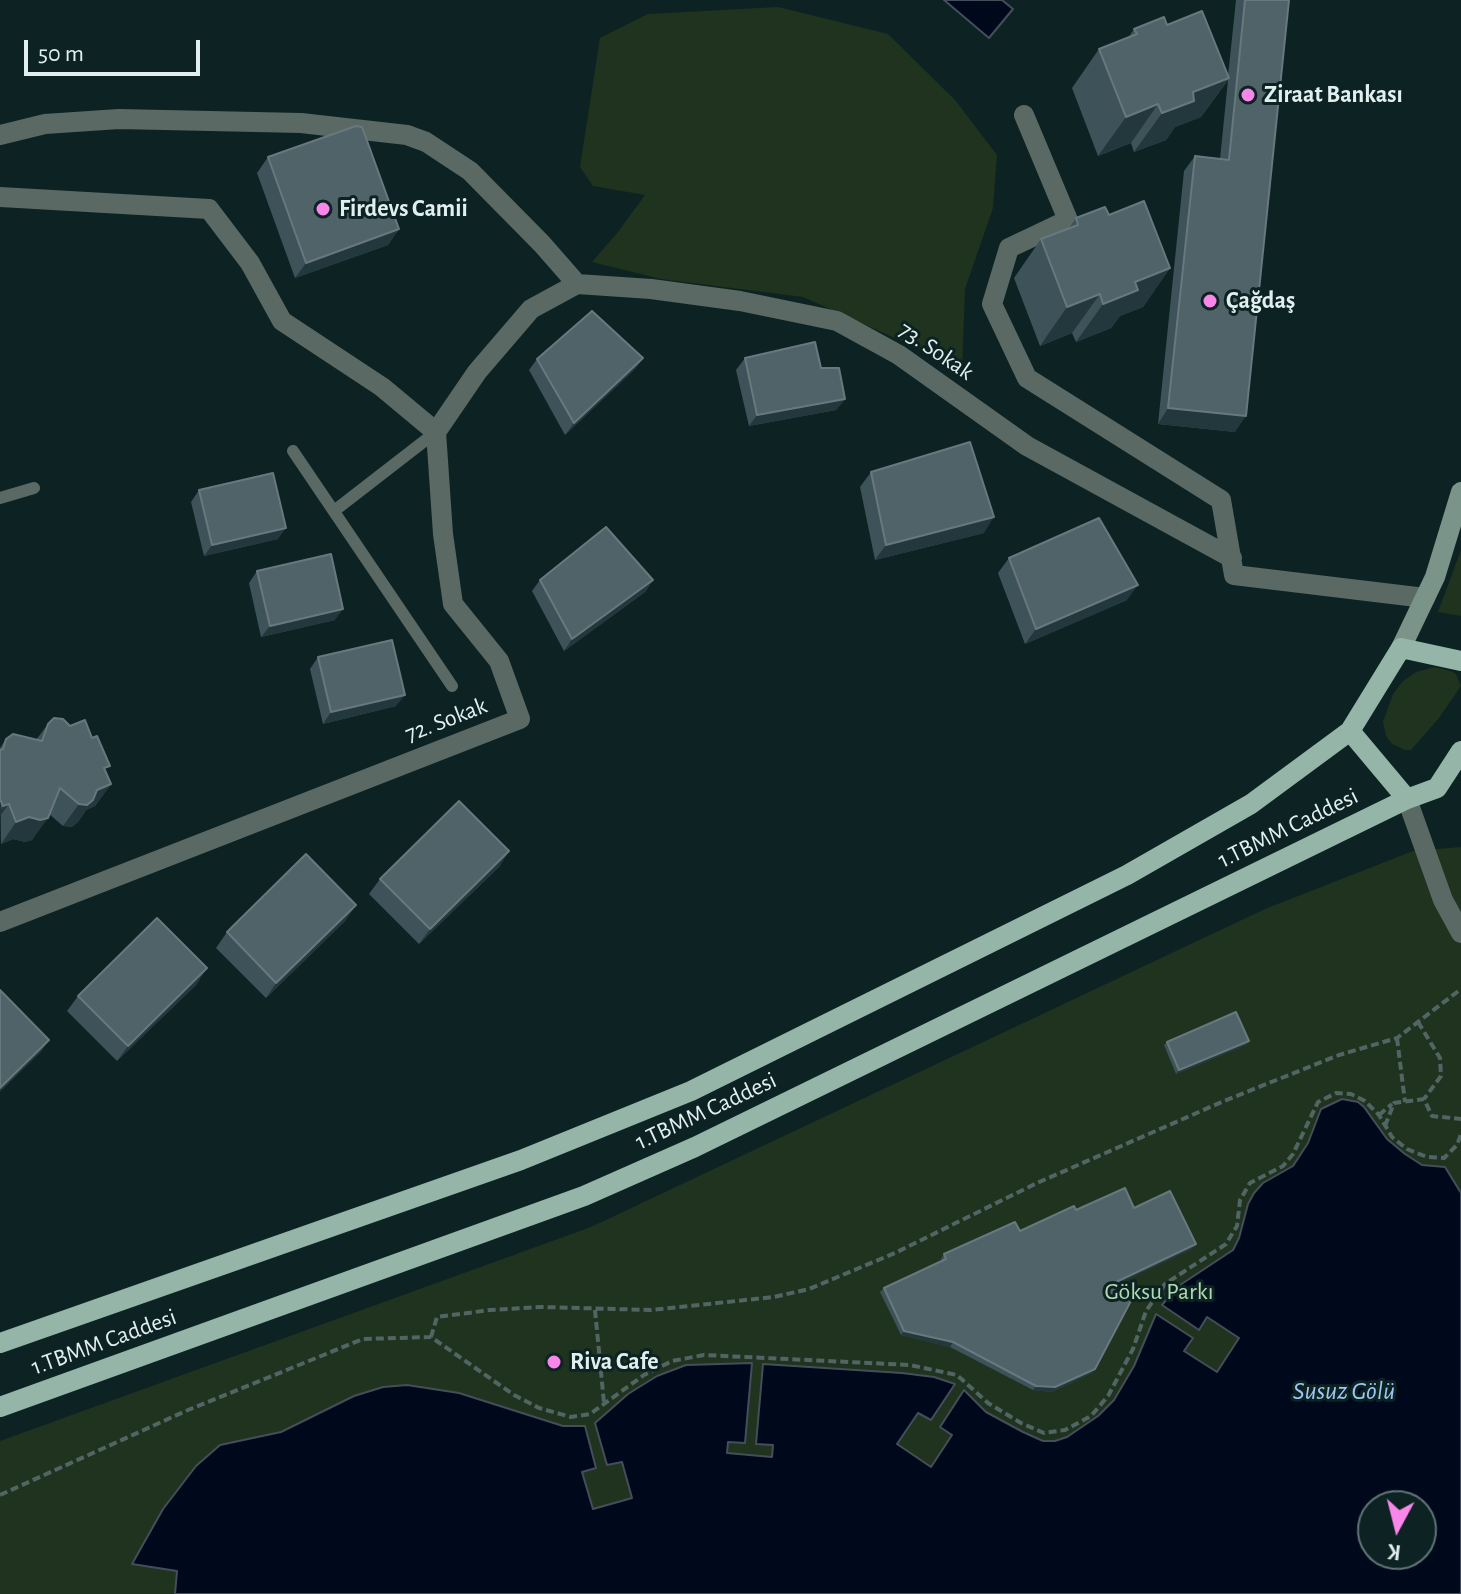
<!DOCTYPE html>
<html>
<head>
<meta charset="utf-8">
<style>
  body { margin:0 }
  #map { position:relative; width:1461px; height:1594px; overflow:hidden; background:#0d2323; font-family:"Alegreya Sans",sans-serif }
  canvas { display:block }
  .north { position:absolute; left:1357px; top:1490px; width:80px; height:80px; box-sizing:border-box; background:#0d2323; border:2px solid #627575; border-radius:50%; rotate:187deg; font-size:22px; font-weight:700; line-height:32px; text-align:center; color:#e2efef }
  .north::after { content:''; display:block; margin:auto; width:28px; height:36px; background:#f987e9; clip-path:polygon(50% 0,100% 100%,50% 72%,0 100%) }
  .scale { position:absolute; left:24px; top:40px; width:176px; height:36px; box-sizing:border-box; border:4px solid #e2efef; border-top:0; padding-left:10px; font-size:24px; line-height:28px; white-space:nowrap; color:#e2efef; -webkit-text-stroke:6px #0d2323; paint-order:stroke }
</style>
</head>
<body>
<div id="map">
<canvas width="1461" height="1594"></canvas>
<div class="north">K</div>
<div class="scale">50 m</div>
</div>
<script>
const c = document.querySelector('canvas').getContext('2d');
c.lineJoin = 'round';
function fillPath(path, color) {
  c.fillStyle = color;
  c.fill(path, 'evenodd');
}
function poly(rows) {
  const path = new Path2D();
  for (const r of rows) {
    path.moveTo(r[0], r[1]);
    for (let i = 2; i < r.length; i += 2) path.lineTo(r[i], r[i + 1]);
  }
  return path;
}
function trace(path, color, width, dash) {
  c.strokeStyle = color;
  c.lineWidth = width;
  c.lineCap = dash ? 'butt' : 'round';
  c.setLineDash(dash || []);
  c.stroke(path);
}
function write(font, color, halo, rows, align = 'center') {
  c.font = font + ' "Alegreya Sans",sans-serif';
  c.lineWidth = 6;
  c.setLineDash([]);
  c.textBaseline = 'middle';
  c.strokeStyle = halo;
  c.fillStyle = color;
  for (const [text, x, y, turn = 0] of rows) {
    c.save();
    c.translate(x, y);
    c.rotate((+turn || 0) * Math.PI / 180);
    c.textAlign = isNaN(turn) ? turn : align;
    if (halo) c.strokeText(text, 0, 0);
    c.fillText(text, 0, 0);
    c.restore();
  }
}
const green = poly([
  [778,7,888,34,955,100,997,155,993,208,965,289,962,371,933,355,803,297,661,279,592,262,618,232,645,195,593,186,580,167,600,38,648,14],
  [1461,550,1461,616,1438,612],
  [1434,667,1451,671,1456,674,1461,686,1439,718,1411,750,1405,750,1392,744,1386,736,1383,722,1393,694,1402,682,1416,672],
  [1461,847,1461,1594,0,1594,0,1441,591,1227,1265,909,1413,851],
  [1373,1506,1421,1506,1421,1554,1373,1554]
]);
const water = poly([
  [944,0,1002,0,1013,9,989,38,944,0],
  [1342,1099,1358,1102,1364,1107,1387,1139,1405,1154,1422,1165,1445,1167,1461,1193,1461,1594,175,1594,177,1571,132,1564,163,1509,196,1466,220,1445,281,1432,354,1396,383,1387,407,1385,459,1393,563,1426,585,1426,596,1468,582,1472,593,1509,632,1498,622,1462,607,1465,595,1423,628,1394,657,1376,686,1365,752,1363,745,1443,728,1442,727,1453,772,1457,773,1445,756,1444,763,1364,902,1373,934,1377,955,1384,931,1420,918,1413,897,1444,931,1467,952,1435,940,1427,964,1390,986,1412,1023,1432,1043,1441,1055,1441,1067,1437,1098,1416,1114,1400,1134,1366,1156,1314,1193,1338,1184,1351,1217,1372,1239,1338,1207,1317,1199,1330,1162,1305,1177,1287,1233,1250,1239,1238,1248,1204,1254,1193,1263,1183,1293,1166,1308,1143,1321,1109,1342,1099],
  [1373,1506,1421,1506,1421,1554,1373,1554,1373,1506]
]);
const path = poly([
  [1418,1022,1440,1058,1441,1076,1424,1099],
  [1397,1038,1405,1102],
  [1379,1115,1392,1104],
  [1385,1126,1394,1103,1424,1099,1432,1116,1461,1119],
  [595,1310,604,1403],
  [431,1337,437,1317,490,1310,542,1307,651,1310,774,1297,809,1289,895,1253,1037,1183,1224,1101,1339,1055,1397,1038,1461,989],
  [0,1495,188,1410,363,1339,431,1337,514,1395,539,1408,571,1417,590,1414,644,1375,672,1361,704,1355,910,1365,957,1375,988,1403,1021,1423,1044,1433,1065,1430,1091,1416,1108,1396,1133,1349,1146,1311,1165,1284,1226,1244,1237,1226,1240,1200,1250,1183,1283,1166,1293,1154,1318,1102,1336,1093,1351,1094,1365,1101,1379,1115,1392,1137,1407,1149,1427,1157,1444,1158,1457,1145,1461,1134]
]);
const service = poly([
  [293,451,452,686],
  [0,498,34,488],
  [334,511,436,432]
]);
const minor = poly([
  [1024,115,1068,220,1009,248,992,304,1027,378,1221,500,1234,575,1425,598],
  [0,135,45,124,119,119,301,123,407,135,426,142,470,171,542,244,577,284],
  [0,197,209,209,250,263,282,321,382,387,436,432],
  [577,284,651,289,740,301,837,321,899,355,1027,446,1232,558],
  [1407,799,1443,900,1461,933],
  [0,922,520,719,499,661,453,604,443,534,436,432,477,372,531,309,577,284]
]);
const secondary = poly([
  [1401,648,1435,577,1461,492]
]);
const primary = poly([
  [1461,661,1401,648,1350,731,1407,799,1437,788,1461,751],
  [0,1343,521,1160,691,1091,1127,875,1251,804,1350,731],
  [0,1407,584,1196,695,1147,1407,799]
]);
const wall = poly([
  [1236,0,1289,0,1235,432,1158,424,1184,171,1195,156,1220,159,1228,80,1201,117,1175,127,1166,140,1134,152,1131,143,1098,156,1072,88,1099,49,1128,38,1134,29,1167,25,1228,76],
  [268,157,399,229,388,245,295,278,257,173],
  [1109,215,1170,268,1143,307,1120,316,1111,328,1076,342,1072,333,1040,346,1014,278,1041,239,1069,228,1076,218],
  [643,358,635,369,565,435,529,370,537,359],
  [745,358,821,368,845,399,836,410,749,426,736,370],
  [871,472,984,533,875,560,860,487],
  [199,490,278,539,204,556,191,502],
  [1009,558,1127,600,1025,644,998,573],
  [257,571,335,620,261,637,249,583],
  [540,580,653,580,645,592,564,651,532,591],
  [318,657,396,706,323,724,310,669],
  [48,724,106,771,111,784,95,806,86,810,78,822,72,827,63,826,49,814,32,840,25,842,13,839,1,844,0,748,6,739,36,740],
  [509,851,499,867,419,944,369,894,380,879],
  [346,920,266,998,216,948,227,932],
  [197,984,117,1061,67,1011,78,996],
  [1249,1041,1246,1045,1176,1074,1164,1045,1167,1042],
  [1134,1208,1196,1244,1192,1249,1117,1284,1092,1373,1052,1392,1033,1390,950,1347,901,1335,880,1292,884,1288,942,1261,941,1259,944,1254,1020,1231,1076,1210]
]);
const shadedWall = poly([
  [1229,78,1201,117,1175,127,1166,140,1134,152,1162,113,1193,92],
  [1158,104,1131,143,1098,156,1126,117],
  [399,229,388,245,295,278,306,263],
  [1170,268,1143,307,1120,316,1111,328,1076,342,1103,304,1135,282],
  [1100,294,1072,333,1040,346,1067,307],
  [643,358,635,369,565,435,574,423],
  [845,399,836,410,749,426,757,415],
  [1168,408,1246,416,1235,432,1158,424],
  [994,517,984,533,875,560,886,545],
  [286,528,278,539,204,556,212,545],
  [653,580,645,592,564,651,572,639],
  [1138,585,1127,600,1025,644,1036,629],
  [343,609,335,620,261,637,270,626],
  [405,695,396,706,323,724,331,712],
  [111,784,95,806,86,810,78,822,72,827,63,826,79,804,97,790],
  [9,804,0,816,0,811,3,806],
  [29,817,48,818,32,840,25,842,13,839,1,844,16,822],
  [509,851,499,867,419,944,430,929],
  [356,905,346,920,266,998,276,983],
  [207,968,197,984,117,1061,128,1046],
  [49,1040,41,1052,0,1092,0,1088],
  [1249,1041,1246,1045,1176,1074,1179,1070],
  [1196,1244,1192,1249,1111,1287,1114,1283],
  [904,1331,953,1342,950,1347,901,1335],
  [1095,1369,1092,1373,1052,1392,1033,1390,1036,1386]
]);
const building = poly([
  [1245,0,1289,0,1246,416,1168,408,1195,156,1229,160,1245,0],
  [1202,11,1229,78,1193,92,1194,101,1162,113,1158,104,1126,117,1099,49,1137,34,1134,29,1164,17,1167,25,1202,11],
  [356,126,362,127,399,229,306,263,268,157,356,126],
  [1144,201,1170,268,1135,282,1138,290,1103,304,1100,294,1067,307,1041,239,1078,225,1076,218,1105,207,1109,215,1144,201],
  [592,311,643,358,574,423,537,359,592,311],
  [815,342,821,368,839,368,845,399,757,415,745,358,815,342],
  [970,442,994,517,886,545,871,472,970,442],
  [273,473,286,528,212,545,199,490,273,473],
  [1099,518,1138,585,1036,629,1009,558,1099,518],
  [606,527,653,580,572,639,540,580,606,527],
  [331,554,343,609,270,626,257,571,331,554],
  [392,640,405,695,331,712,318,657,392,640],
  [54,718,63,719,70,726,85,720,92,738,97,736,110,766,104,768,111,784,97,790,93,800,87,805,79,804,60,788,48,818,40,820,29,817,16,822,9,804,3,806,0,799,0,750,3,749,6,739,13,734,42,741,48,724,54,718],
  [459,801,509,851,430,929,380,879,459,801],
  [306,854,356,905,276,983,227,932,306,854],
  [157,918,207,968,128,1046,78,996,157,918],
  [0,990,49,1040,0,1088,0,990],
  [1236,1012,1249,1041,1179,1070,1167,1042,1236,1012],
  [1125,1188,1134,1208,1170,1191,1196,1244,1114,1283,1133,1297,1095,1369,1055,1387,1036,1386,953,1342,904,1331,884,1288,946,1259,944,1254,1015,1222,1020,1231,1074,1206,1076,1210,1125,1188]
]);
const markers = [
  [1248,95,8,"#f987e9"],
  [323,209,8,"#f987e9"],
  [1210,301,8,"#f987e9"],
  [554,1362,8,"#f987e9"]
];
const poiNames = [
  ["Ziraat Bankası",1264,95],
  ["Firdevs Camii",339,209],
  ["Çağdaş",1226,301],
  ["Riva Cafe",570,1362]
];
const streetNames = [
  ["73. Sokak",936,351,34],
  ["72. Sokak",446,720,-21],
  ["1.TBMM Caddesi",1288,828,-26],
  ["1.TBMM Caddesi",706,1111,-25],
  ["1.TBMM Caddesi",104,1342,-20]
];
const parkNames = [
  ["Göksu Parkı",1159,1292]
];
const waterNames = [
  ["Susuz Gölü",1344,1391]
];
fillPath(green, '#1f331e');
fillPath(water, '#00091b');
trace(water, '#444e5b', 2);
trace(path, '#526565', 4, [8, 4]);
trace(service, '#5a6963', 12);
trace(minor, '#5a6963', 20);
trace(secondary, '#7b948a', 20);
trace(primary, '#94b5a8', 20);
fillPath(wall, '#3e5259');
fillPath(shadedWall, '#23383d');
fillPath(building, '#506369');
trace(building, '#67797e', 2);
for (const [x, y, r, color] of markers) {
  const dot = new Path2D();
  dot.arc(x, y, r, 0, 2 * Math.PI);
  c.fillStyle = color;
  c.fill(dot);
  trace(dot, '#0d2323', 3);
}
write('bold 24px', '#e2efef', '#0d2323', poiNames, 'left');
write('24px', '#e2efef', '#0d2323', streetNames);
write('24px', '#b1dbae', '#0d2323', parkNames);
write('italic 26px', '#9fc7f4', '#0d2323', waterNames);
</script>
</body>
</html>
